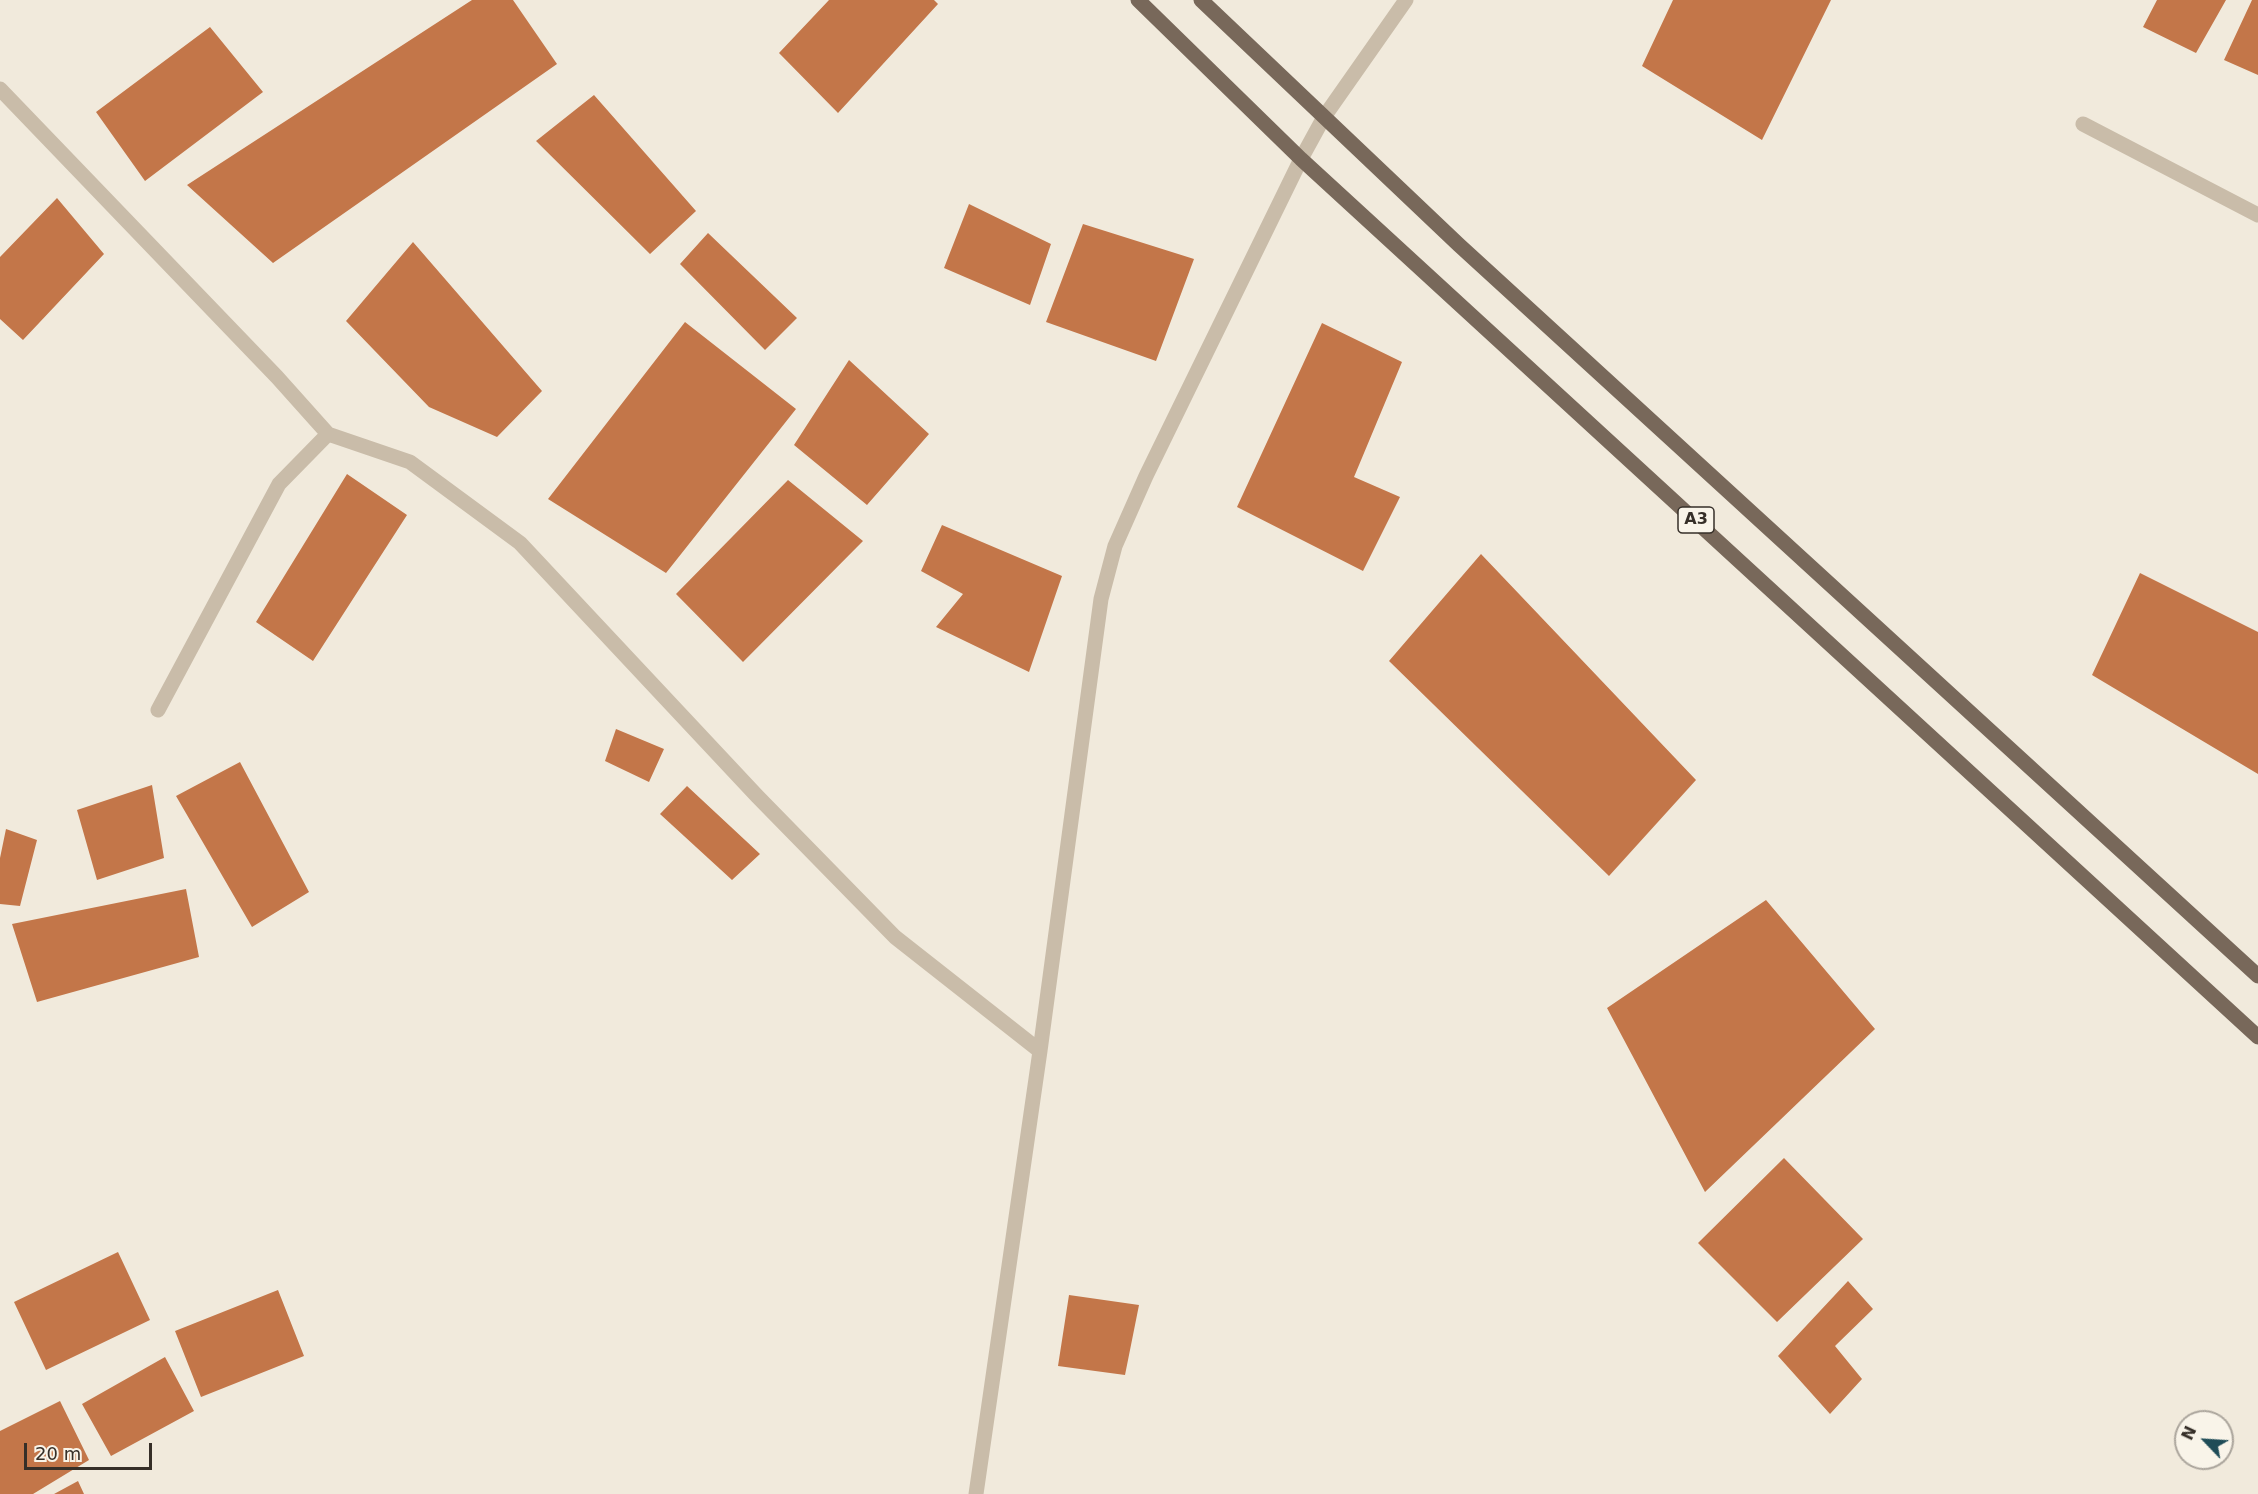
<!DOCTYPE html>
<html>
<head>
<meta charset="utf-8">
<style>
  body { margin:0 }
  #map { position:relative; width:2258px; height:1494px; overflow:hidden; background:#f1eadc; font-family:"DejaVu Sans",sans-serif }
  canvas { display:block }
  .north { position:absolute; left:2174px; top:1410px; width:60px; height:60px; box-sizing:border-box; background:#f9f4e9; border:2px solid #aba59c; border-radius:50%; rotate:295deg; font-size:16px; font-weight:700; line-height:24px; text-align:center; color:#362f28 }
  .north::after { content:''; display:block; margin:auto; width:21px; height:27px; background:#1f4c57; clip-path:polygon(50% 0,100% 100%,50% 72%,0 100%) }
  .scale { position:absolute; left:24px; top:1443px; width:128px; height:27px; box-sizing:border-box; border:3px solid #362f28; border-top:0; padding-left:8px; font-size:18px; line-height:21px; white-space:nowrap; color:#362f28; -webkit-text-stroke:4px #f9f4e9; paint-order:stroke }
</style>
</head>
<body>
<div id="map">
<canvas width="2258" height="1494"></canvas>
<div class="north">N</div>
<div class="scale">20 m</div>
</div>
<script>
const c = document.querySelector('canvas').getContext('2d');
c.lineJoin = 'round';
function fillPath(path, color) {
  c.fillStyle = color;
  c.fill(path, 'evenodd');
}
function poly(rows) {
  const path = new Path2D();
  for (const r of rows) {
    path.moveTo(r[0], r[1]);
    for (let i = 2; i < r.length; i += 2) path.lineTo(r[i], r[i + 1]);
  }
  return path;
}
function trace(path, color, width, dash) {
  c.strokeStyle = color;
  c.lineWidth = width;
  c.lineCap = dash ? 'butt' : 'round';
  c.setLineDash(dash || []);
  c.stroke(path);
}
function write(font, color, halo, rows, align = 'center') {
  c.font = font + ' "DejaVu Sans",sans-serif';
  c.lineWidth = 5;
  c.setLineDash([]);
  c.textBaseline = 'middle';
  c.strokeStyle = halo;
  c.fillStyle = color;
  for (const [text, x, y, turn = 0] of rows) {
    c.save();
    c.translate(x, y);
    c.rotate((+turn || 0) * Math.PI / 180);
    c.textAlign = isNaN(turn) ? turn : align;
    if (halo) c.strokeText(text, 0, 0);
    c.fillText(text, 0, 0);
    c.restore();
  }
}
const building = poly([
  [472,0,513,0,557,64,273,263,187,185],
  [829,0,934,0,938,4,838,113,779,53],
  [1673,0,1831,0,1762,140,1642,66],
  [2157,0,2226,0,2196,53,2143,27],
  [2252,0,2258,0,2258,75,2224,60],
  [210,27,263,92,145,181,96,112],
  [594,95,696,211,650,254,536,141],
  [57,198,104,254,23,340,0,319,0,257],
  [969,204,1051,244,1030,305,944,268],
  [1083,224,1194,259,1156,361,1046,322],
  [708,233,797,318,765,350,680,264],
  [413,242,542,391,497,437,429,407,346,321],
  [685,322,796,409,666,573,548,499],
  [1322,323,1402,362,1354,477,1400,497,1363,571,1237,507],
  [849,360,929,434,867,505,794,445],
  [347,474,407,515,313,661,256,622],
  [788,480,863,541,743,662,676,594],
  [942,525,1062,576,1029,672,936,627,963,594,921,571],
  [1481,554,1696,780,1609,876,1389,661],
  [2140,573,2258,632,2258,774,2092,675],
  [616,729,664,749,649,782,605,761],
  [240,762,309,892,252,927,176,796],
  [152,785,164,858,97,880,77,810],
  [687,786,760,854,732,880,660,814],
  [6,829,37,840,20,906,0,904,0,858],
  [186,889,199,957,37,1002,12,924],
  [1766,900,1875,1029,1705,1192,1607,1008],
  [1784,1158,1863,1239,1777,1322,1698,1243],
  [118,1252,150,1320,46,1370,14,1302],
  [1848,1281,1873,1309,1835,1346,1862,1379,1830,1414,1778,1356],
  [278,1290,304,1356,201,1397,175,1331],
  [1069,1295,1139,1305,1125,1375,1058,1366],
  [165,1357,194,1411,111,1456,82,1404],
  [60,1401,89,1460,33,1494,0,1494,0,1431],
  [78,1481,84,1494,54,1494]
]);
const minor = poly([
  [0,89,277,377,328,434,410,462,520,543,757,796,895,937,1040,1051],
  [2083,124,2258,215],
  [158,710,279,484,328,434],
  [976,1494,1040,1051,1101,599,1115,546,1146,476,1301,159,1324,117,1406,0]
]);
const major = poly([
  [1138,0,1301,159,2258,1037],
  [1201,0,1459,245,2258,976]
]);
const shields = [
  [1696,520,36]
];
const shieldNames = [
  ["A3",1696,520]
];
fillPath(building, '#c37649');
trace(minor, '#c9bca9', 15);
trace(major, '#78685a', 15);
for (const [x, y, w] of shields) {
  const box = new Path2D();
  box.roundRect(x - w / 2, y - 13, w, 26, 4.5);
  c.fillStyle = '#f9f4e9';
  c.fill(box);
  trace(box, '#362f28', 1.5);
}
write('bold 16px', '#362f28', null, shieldNames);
</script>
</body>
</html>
